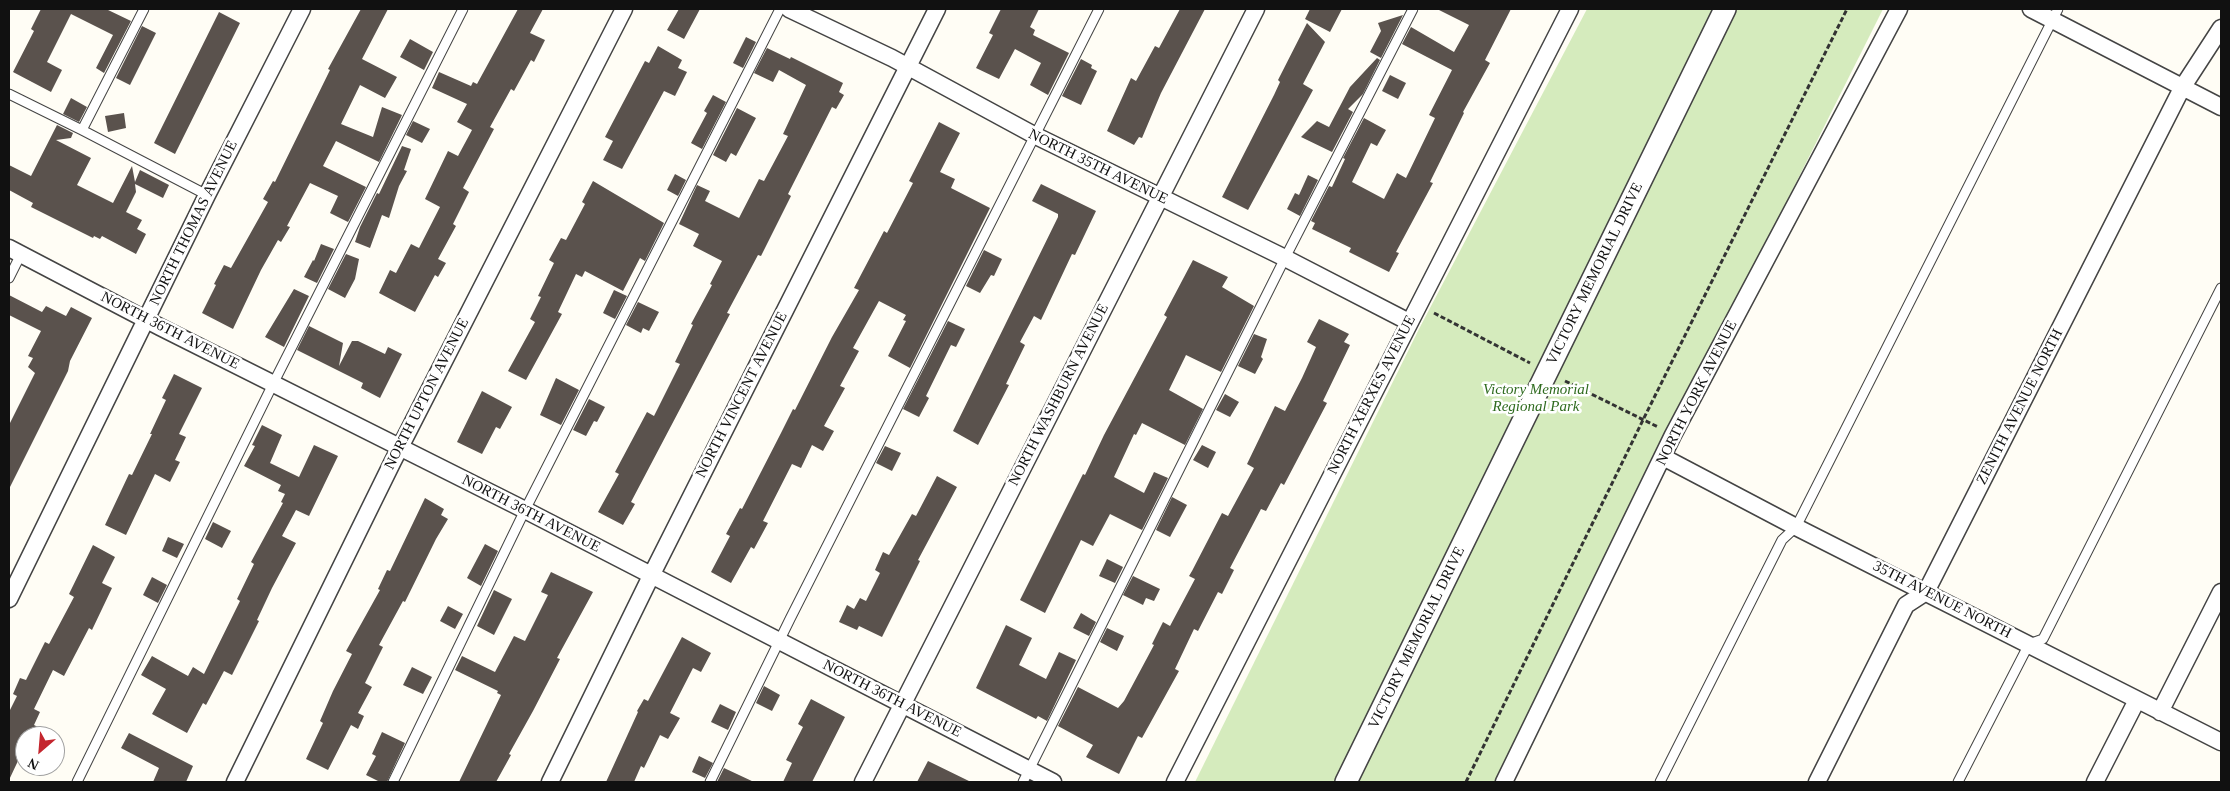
<!DOCTYPE html>
<html>
<head>
<meta charset="utf-8">
<style>
  body { margin:0 }
  #map { position:relative; width:2230px; height:791px; overflow:hidden; background:#fffdf5; font-family:"Times New Roman",serif }
  canvas { display:block }
  .frame { position:absolute; inset:0; border:10px solid #111; pointer-events:none }
  .north { position:absolute; left:15px; top:726px; width:50px; height:50px; box-sizing:border-box; background:#fff; border:1px solid #a0a0a0; border-radius:50%; rotate:207deg; font-size:14px; font-weight:700; line-height:20px; text-align:center; color:#111 }
  .north::after { content:''; display:block; margin:auto; width:18px; height:22px; background:#c4262e; clip-path:polygon(50% 0,100% 100%,50% 72%,0 100%) }
</style>
</head>
<body>
<div id="map">
<canvas width="2230" height="791"></canvas>
<div class="frame"></div>
<div class="north">N</div>
</div>
<script>
const c = document.querySelector('canvas').getContext('2d');
c.lineJoin = 'round';
function fillPath(path, color) {
  c.fillStyle = color;
  c.fill(path, 'evenodd');
}
function poly(rows) {
  const path = new Path2D();
  for (const r of rows) {
    path.moveTo(r[0], r[1]);
    for (let i = 2; i < r.length; i += 2) path.lineTo(r[i], r[i + 1]);
  }
  return path;
}
function trace(path, color, width, dash) {
  c.strokeStyle = color;
  c.lineWidth = width;
  c.lineCap = dash ? 'butt' : 'round';
  c.setLineDash(dash || []);
  c.stroke(path);
}
function write(font, color, halo, rows, align = 'center') {
  c.font = font + ' "Times New Roman",serif';
  c.lineWidth = 5;
  c.setLineDash([]);
  c.textBaseline = 'middle';
  c.strokeStyle = halo;
  c.fillStyle = color;
  for (const [text, x, y, turn = 0] of rows) {
    c.save();
    c.translate(x, y);
    c.rotate((+turn || 0) * Math.PI / 180);
    c.textAlign = isNaN(turn) ? turn : align;
    if (halo) c.strokeText(text, 0, 0);
    c.fillText(text, 0, 0);
    c.restore();
  }
}
const green = poly([
  [1587,9,1883,9,1496,782,1195,782,1419,329]
]);
const building = poly([
  [41,9,106,9,131,21,104,73,96,68,113,35,71,14,47,62,62,70,51,92,13,72,34,31,31,29],
  [361,9,388,9,362,59,397,77,385,98,360,85,341,124,373,137,382,107,402,115,379,162,336,141,323,166,366,187,348,222,330,213,338,196,310,183,287,226,290,227,281,242,278,240,261,270,233,329,202,313,216,285,214,284,224,265,231,268,268,202,263,199,273,181,275,182,330,70,328,69],
  [518,9,543,9,530,33,545,40,534,62,531,60,514,91,511,89,490,127,494,129,463,188,469,192,453,224,456,226,438,259,446,263,438,277,435,275,415,312,379,293,390,270,396,273,411,244,419,248,440,207,425,199,448,151,458,156,472,130,457,122,467,104,432,88,439,72,471,86,473,82,477,84],
  [679,9,700,9,684,39,667,30],
  [1001,9,1039,9,1030,27,1035,30,1033,35,1069,53,1048,95,1030,85,1041,63,1015,49,999,79,976,68,993,35,989,33],
  [1180,9,1205,9,1161,93,1142,138,1139,137,1134,145,1107,131,1131,78,1136,81,1155,46,1159,48],
  [1310,9,1342,9,1330,32,1305,19],
  [1437,9,1511,9,1485,60,1490,63,1463,112,1464,113,1430,182,1433,183,1396,252,1399,253,1389,272,1349,252,1351,248,1312,229,1315,223,1311,221,1329,186,1332,187,1345,159,1343,158,1364,118,1386,130,1377,146,1371,143,1352,182,1384,199,1397,173,1406,178,1435,118,1429,115,1452,70,1402,44,1411,27,1454,52,1469,25],
  [219,12,240,23,175,154,154,143],
  [1403,15,1381,58,1370,52,1381,31,1378,23],
  [1307,23,1325,42,1303,84,1313,90,1248,210,1222,197,1274,95,1280,82,1278,80],
  [142,26,156,33,130,85,116,78],
  [746,37,756,42,743,68,733,63],
  [410,39,433,52,424,70,400,57],
  [658,46,682,60,678,68,687,72,675,96,664,91,622,169,603,160,613,141,605,137,645,61,649,63],
  [767,48,790,59,791,57,843,83,839,92,844,95,836,109,832,107,788,194,791,196,761,256,758,255,727,313,730,314,631,502,635,504,623,525,598,512,619,474,615,472,647,412,654,416,680,364,675,362,693,325,691,324,712,285,710,284,722,261,693,246,699,234,679,224,697,185,710,191,705,201,739,218,759,179,764,181,788,136,783,134,806,85,779,70,773,82,754,73],
  [1377,58,1380,60,1363,94,1348,109,1353,112,1332,152,1301,137,1317,121,1329,127,1350,87],
  [1081,59,1092,65,1091,68,1097,71,1081,105,1062,96],
  [1390,75,1406,83,1398,99,1382,91],
  [713,95,726,102,702,149,691,143,707,113,704,111],
  [71,98,87,107,79,122,63,114],
  [737,108,756,118,736,156,731,153,726,162,713,155],
  [124,113,126,128,108,132,105,116],
  [413,121,430,129,422,143,406,135],
  [939,122,960,133,940,172,955,179,951,188,990,208,910,368,888,356,906,321,903,320,906,315,879,301,853,348,859,351,840,386,845,388,824,426,834,431,823,451,812,445,801,468,792,464,763,521,768,523,754,549,751,547,731,583,711,572,730,536,726,534,740,508,742,509,781,433,793,409,795,410,832,337,859,290,854,288,884,231,887,233,913,183,909,181],
  [57,125,73,133,71,138,56,140,91,158,77,185,113,203,132,166,135,182,140,170,169,185,163,198,135,184,136,192,126,212,142,220,137,229,146,234,136,254,102,236,100,239,94,236,93,238,31,207,33,203,9,190,9,165,31,176],
  [402,146,411,149,404,170,407,171,399,186,389,218,382,215,370,248,355,242,360,227,377,193,379,194],
  [675,174,686,180,678,196,667,190],
  [1308,175,1318,180,1300,216,1287,209,1295,193,1299,195],
  [593,181,664,223,645,261,640,258,623,291,585,271,582,277,576,274,558,312,562,314,526,380,508,371,535,322,530,319,541,297,538,296,554,263,549,260,561,238,566,240,585,204,582,202],
  [1041,184,1096,211,1075,255,1072,254,1041,320,1034,316,1020,342,1025,345,1006,384,1009,385,978,445,953,431,1058,217,1058,214,1032,201],
  [321,244,334,249,317,283,304,277,313,260,314,261],
  [984,250,1002,259,994,276,991,275,980,293,966,286],
  [346,254,359,259,355,279,345,298,328,289],
  [1193,260,1228,277,1222,287,1254,306,1221,372,1186,355,1169,390,1203,409,1185,445,1142,423,1136,435,1134,434,1114,477,1144,493,1154,472,1168,478,1142,530,1110,514,1093,546,1081,540,1045,613,1020,600,1083,474,1085,475,1104,435,1167,317,1164,315],
  [294,289,309,296,284,347,265,337],
  [614,290,627,296,615,319,603,313],
  [9,295,42,312,46,306,66,316,71,307,92,318,70,361,68,371,9,489,9,425,35,373,28,367,33,358,28,356,41,331,9,315],
  [638,302,659,312,649,331,643,328,641,333,626,325],
  [1319,319,1349,334,1344,342,1350,345,1323,401,1327,403,1284,485,1281,483,1266,511,1261,509,1230,568,1234,570,1222,594,1218,592,1198,631,1194,629,1175,669,1179,671,1142,738,1138,736,1119,774,1086,757,1093,745,1058,726,1078,687,1118,708,1124,701,1154,645,1152,644,1163,622,1170,626,1195,579,1189,576,1192,571,1222,513,1228,516,1254,468,1247,464,1275,406,1285,411,1302,378,1316,347,1307,342],
  [948,321,965,329,956,347,951,345,926,396,929,398,919,417,903,409],
  [309,326,343,343,339,366,352,341,358,341,385,354,388,347,402,354,380,398,361,388,363,383,297,350],
  [1254,334,1267,339,1261,357,1263,359,1255,374,1238,366],
  [174,374,202,388,179,434,186,437,175,460,180,462,170,482,155,474,126,535,105,525,129,474,132,475,152,434,150,434,166,400,162,398],
  [556,378,579,390,561,425,540,415],
  [482,391,512,407,500,429,496,427,482,454,457,442],
  [1225,394,1239,402,1230,417,1216,410],
  [589,399,605,407,597,422,594,421,586,436,573,430],
  [262,425,282,435,270,463,299,477,314,445,338,456,309,516,296,510,282,536,296,543,272,588,257,620,259,621,232,675,224,671,206,705,203,703,187,733,152,714,166,689,141,675,152,656,188,676,193,667,204,674,240,601,237,599,254,564,251,562,283,503,281,502,285,494,278,491,281,485,244,466,255,446,252,445],
  [1202,445,1216,452,1208,468,1193,460],
  [885,446,901,453,892,471,876,463],
  [937,476,957,487,918,560,920,561,882,637,859,626,857,630,839,622,847,605,854,609,860,598,866,601,880,573,875,570,883,552,889,555,912,514,916,516],
  [1172,497,1187,505,1170,537,1156,530],
  [425,498,444,509,441,515,448,519,436,539,405,602,403,601,379,645,383,647,365,683,372,687,358,713,364,716,358,729,351,725,328,770,306,759,323,723,320,721,333,691,352,654,346,651,380,590,378,589,387,570,390,571],
  [213,522,231,531,222,548,205,539],
  [168,537,184,544,177,558,162,551],
  [485,544,498,551,481,586,467,578],
  [93,545,115,557,102,583,112,588,92,630,89,628,64,676,53,670,34,709,40,712,34,725,56,736,25,736,25,746,9,780,9,712,17,696,13,694,20,678,26,680,45,642,49,644,74,597,69,594],
  [1107,559,1123,567,1115,583,1099,576],
  [551,572,593,592,557,658,560,659,533,711,509,754,511,755,496,782,459,782,501,695,497,693,498,691,455,670,462,656,495,672,514,636,525,641,548,595,541,592],
  [1133,576,1160,589,1154,601,1146,598,1143,605,1123,595],
  [152,577,167,585,158,603,143,595],
  [494,590,512,599,494,635,477,626],
  [448,606,463,614,455,629,440,621],
  [1081,613,1096,622,1089,636,1073,628],
  [1006,625,1032,638,1019,665,1046,679,1059,652,1076,660,1047,721,1038,716,1036,719,976,688],
  [1107,628,1124,636,1117,651,1100,642],
  [682,637,711,653,701,672,693,668,670,713,680,718,668,739,660,735,644,768,641,766,634,782,606,782,638,712,637,711,644,699,648,701],
  [412,667,432,677,423,694,403,685],
  [764,686,780,695,772,711,756,703],
  [811,699,845,717,812,782,783,782,792,763,786,760,803,727,798,724],
  [720,704,736,712,728,730,711,722],
  [382,732,405,743,387,782,380,782,366,775,376,756,372,754],
  [129,733,193,766,186,782,153,782,159,768,121,748],
  [699,756,713,763,705,778,692,772],
  [928,761,971,782,917,782],
  [724,768,754,782,717,782]
]);
const path = poly([
  [1434,313,1530,363],
  [1565,381,1658,427],
  [1466,782,1643,420,1847,9]
]);
const service = poly([
  [9,94,82,130,207,195],
  [82,130,144,9],
  [9,278,21,254],
  [77,782,273,384,463,9],
  [393,782,525,510,780,9],
  [710,782,790,619,1099,9],
  [1023,782,1285,258,1413,9],
  [1660,782,1782,540,1796,527,2058,9],
  [1958,782,2029,644,2043,639,2221,288]
]);
const minor = poly([
  [789,9,892,58,1034,135,1285,258,1409,322],
  [2031,9,2221,107],
  [9,248,160,327,525,510,1053,782],
  [1663,457,1796,527,2221,742],
  [9,599,207,195,302,9],
  [2160,712,2221,592],
  [235,782,393,461,624,9],
  [550,782,651,576,937,9],
  [863,782,1256,9],
  [1175,782,1570,9],
  [1504,782,1673,435,1899,9],
  [1817,782,1906,605,1926,592,2182,88,2221,28],
  [2095,782,2137,700]
]);
const tertiary = poly([
  [1346,782,1725,9]
]);
const streetNames = [
  ["NORTH 35TH AVENUE",1098,167,26],
  ["NORTH THOMAS AVENUE",194,223,-64],
  ["VICTORY MEMORIAL DRIVE",1595,274,-64],
  ["NORTH 36TH AVENUE",170,331,27],
  ["NORTH YORK AVENUE",1697,393,-63],
  ["NORTH UPTON AVENUE",427,394,-63],
  ["NORTH VINCENT AVENUE",742,395,-63],
  ["NORTH WASHBURN AVENUE",1059,395,-63],
  ["NORTH XERXES AVENUE",1372,395,-63],
  ["ZENITH AVENUE NORTH",2020,407,-63],
  ["NORTH 36TH AVENUE",531,514,27],
  ["35TH AVENUE NORTH",1942,600,27],
  ["VICTORY MEMORIAL DRIVE",1417,638,-64],
  ["NORTH 36TH AVENUE",892,699,27]
];
const parkNames = [
  ["Victory Memorial",1536,390],
  ["Regional Park",1536,407]
];
fillPath(green, '#d5ebbd');
fillPath(building, '#5a524d');
trace(service, '#444', 11);
trace(minor, '#444', 19);
trace(tertiary, '#444', 24);
trace(path, '#333', 3, [5, 2.5]);
trace(service, '#fff', 9);
trace(minor, '#fff', 16);
trace(tertiary, '#fff', 21);
write('15px', '#111', '#fff', streetNames);
write('italic 15px', '#2f6b1f', '#fff', parkNames);
</script>
</body>
</html>
